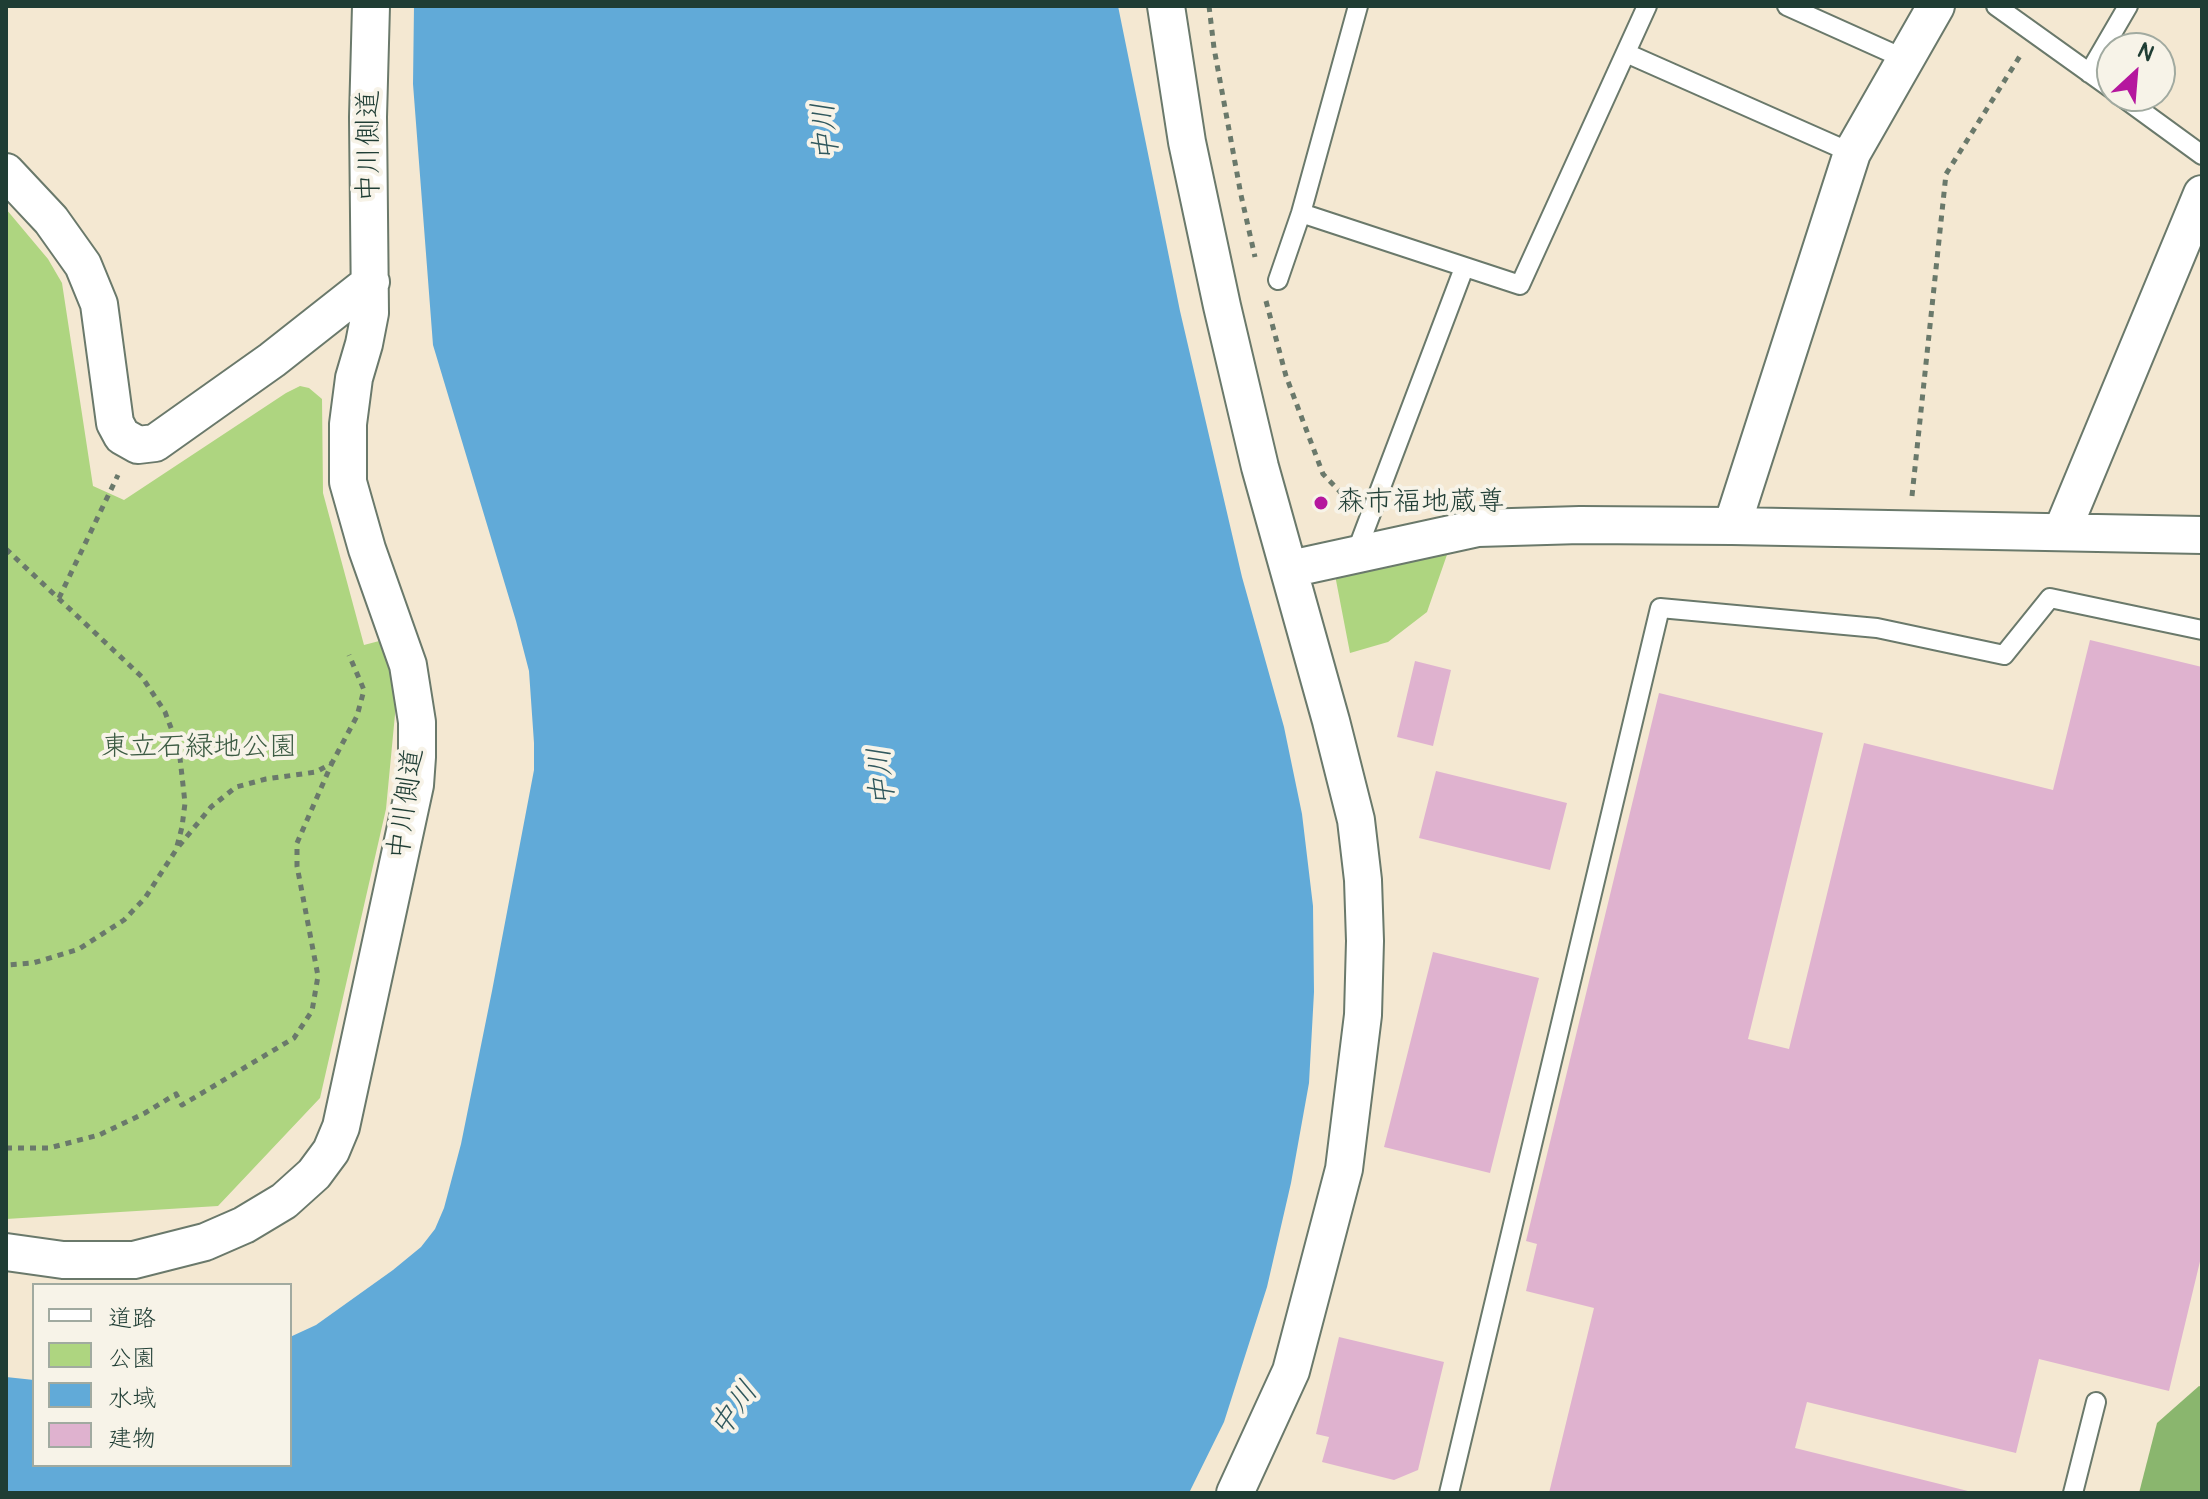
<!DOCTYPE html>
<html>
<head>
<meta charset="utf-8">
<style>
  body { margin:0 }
  #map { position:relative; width:2208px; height:1499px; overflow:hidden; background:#f4e8d2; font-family:Pangolin,"Klee One",sans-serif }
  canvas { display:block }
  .frame { position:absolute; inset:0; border:8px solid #1f3d34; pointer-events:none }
  .legend { position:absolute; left:32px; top:1283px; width:260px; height:184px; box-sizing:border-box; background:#f7f3e8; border:2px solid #a1aaa0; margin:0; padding:10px 14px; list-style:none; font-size:24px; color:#1f3d34 }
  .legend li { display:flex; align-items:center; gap:16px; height:40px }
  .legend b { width:40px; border:2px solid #a1aaa0 }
  .north { position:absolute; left:2096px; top:32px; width:80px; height:80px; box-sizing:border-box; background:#f7f3e8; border:2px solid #a1aaa0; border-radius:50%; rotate:26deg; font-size:22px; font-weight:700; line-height:32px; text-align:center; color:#1f3d34 }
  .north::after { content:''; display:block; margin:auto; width:28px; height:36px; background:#b5179e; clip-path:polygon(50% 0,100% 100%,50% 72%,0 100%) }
</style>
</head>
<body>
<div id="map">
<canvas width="2208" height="1499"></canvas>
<div class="frame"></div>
<ul class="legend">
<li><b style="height:10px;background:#fff"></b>道路</li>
<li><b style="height:22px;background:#aed580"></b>公園</li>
<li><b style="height:22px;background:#61aad8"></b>水域</li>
<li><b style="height:22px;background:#dfb2cf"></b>建物</li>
</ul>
<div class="north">N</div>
</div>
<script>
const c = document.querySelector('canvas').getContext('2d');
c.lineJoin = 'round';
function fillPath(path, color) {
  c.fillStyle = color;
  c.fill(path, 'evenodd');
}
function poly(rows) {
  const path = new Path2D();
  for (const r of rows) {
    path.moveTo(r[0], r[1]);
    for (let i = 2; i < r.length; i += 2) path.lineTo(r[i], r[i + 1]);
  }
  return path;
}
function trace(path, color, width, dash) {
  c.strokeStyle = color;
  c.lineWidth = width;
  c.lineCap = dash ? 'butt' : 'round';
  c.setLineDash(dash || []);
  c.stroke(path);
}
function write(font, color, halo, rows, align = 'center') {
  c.font = font + ' Pangolin,"Klee One",sans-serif';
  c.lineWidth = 8;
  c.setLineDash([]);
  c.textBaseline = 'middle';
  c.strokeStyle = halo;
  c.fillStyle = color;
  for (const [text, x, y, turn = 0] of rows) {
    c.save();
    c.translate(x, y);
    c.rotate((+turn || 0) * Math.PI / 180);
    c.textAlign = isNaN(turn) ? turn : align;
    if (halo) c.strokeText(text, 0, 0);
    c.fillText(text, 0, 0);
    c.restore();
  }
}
const green = poly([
  [6,209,48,259,62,283,93,486,124,500,286,393,300,386,309,388,322,399,323,493,364,645,383,640,390,667,396,704,386,809,320,1098,218,1206,6,1219],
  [1449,549,1427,612,1388,642,1350,653,1335,575]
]);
const forest = poly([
  [2199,1386,2202,1387,2202,1493,2139,1493,2157,1423]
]);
const water = poly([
  [414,6,1118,6,1180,311,1242,577,1284,727,1302,814,1313,906,1314,992,1309,1083,1291,1183,1267,1287,1224,1422,1189,1493,6,1493,6,1377,34,1380,34,1465,290,1465,290,1337,316,1325,393,1270,421,1247,435,1229,444,1208,461,1144,492,991,534,770,534,743,529,671,516,621,433,345,413,84]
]);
const building = poly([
  [2090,640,2202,667,2202,1253,2169,1391,2039,1359,2016,1453,1807,1402,1795,1448,1976,1493,1549,1493,1594,1308,1526,1291,1537,1244,1526,1241,1659,693,1823,733,1748,1039,1789,1049,1864,743,2053,790],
  [1415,661,1451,670,1433,746,1397,737],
  [1436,771,1567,803,1550,870,1419,838],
  [1433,952,1539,978,1490,1173,1384,1147],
  [1339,1337,1444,1362,1418,1470,1394,1480,1322,1462,1329,1437,1316,1434]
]);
const path = poly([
  [1209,6,1214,48,1241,195,1255,257],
  [1266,301,1286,376,1323,474,1348,500],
  [1912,496,1946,174,2020,56],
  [6,549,142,677,165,712,179,749,185,803,182,827,176,850,145,898,124,920,79,949,33,963,6,965],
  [59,598,118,475],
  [179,846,211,807,236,787,266,779,316,772,332,763,357,716,364,690,349,655],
  [6,1148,49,1148,99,1135,145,1113,176,1094,182,1105,294,1038,312,1011,318,976,297,866,297,843,332,763]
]);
const service = poly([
  [1787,6,1905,59],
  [1996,6,2112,89],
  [1626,53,1852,153],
  [2089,73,2128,6],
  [2121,96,2202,155],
  [1301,213,1520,285,1647,6],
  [1278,280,1301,213,1358,6],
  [1356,553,1464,268],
  [1449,1493,1660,608,1877,628,2004,655,2050,598,2202,630],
  [2073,1493,2096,1402]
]);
const minor = poly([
  [1166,6,1187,142,1222,306,1260,467,1331,721,1356,820,1363,880,1365,941,1363,1015,1344,1169,1291,1371,1235,1493],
  [6,172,51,220,83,265,99,304,115,423,122,436,138,445,155,443,272,360,371,282],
  [1732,526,1852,153,1936,6],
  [2062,531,2202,194],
  [1290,569,1478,528,1580,525,1732,526,2202,535],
  [6,1252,63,1260,134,1260,205,1242,244,1225,284,1201,314,1174,331,1151,341,1127,415,785,417,757,417,722,408,665,367,549,348,482,348,424,354,378,364,344,370,313,368,117,371,6]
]);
const markers = [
  [1321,503,8,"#b5179e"]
];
const streetNames = [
  ["中川側道",370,146,-90],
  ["中川側道",407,804,-82]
];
const poiNames = [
  ["森市福地蔵尊",1337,503]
];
const parkNames = [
  ["東立石緑地公園",199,748]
];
const waterNames = [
  ["中川",827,132,-95],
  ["中川",883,777,-95],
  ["中川",735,1410,-54]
];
fillPath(green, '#aed580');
fillPath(forest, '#8ab66e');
fillPath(water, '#61aad8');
fillPath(building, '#dfb2cf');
trace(service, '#6a796b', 22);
trace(minor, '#6a796b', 40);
trace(path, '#6a796b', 5, [6, 6]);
trace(service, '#fff', 18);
trace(minor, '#fff', 36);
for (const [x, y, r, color] of markers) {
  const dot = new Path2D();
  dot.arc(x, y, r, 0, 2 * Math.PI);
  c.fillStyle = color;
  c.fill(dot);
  trace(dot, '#f7f3e8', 3);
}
write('28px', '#1f3d34', '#f7f3e8', streetNames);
write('28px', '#1f3d34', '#f7f3e8', poiNames, 'left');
write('28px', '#3c5b43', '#f7f3e8', parkNames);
write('italic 30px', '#30585d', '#f7f3e8', waterNames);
</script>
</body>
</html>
